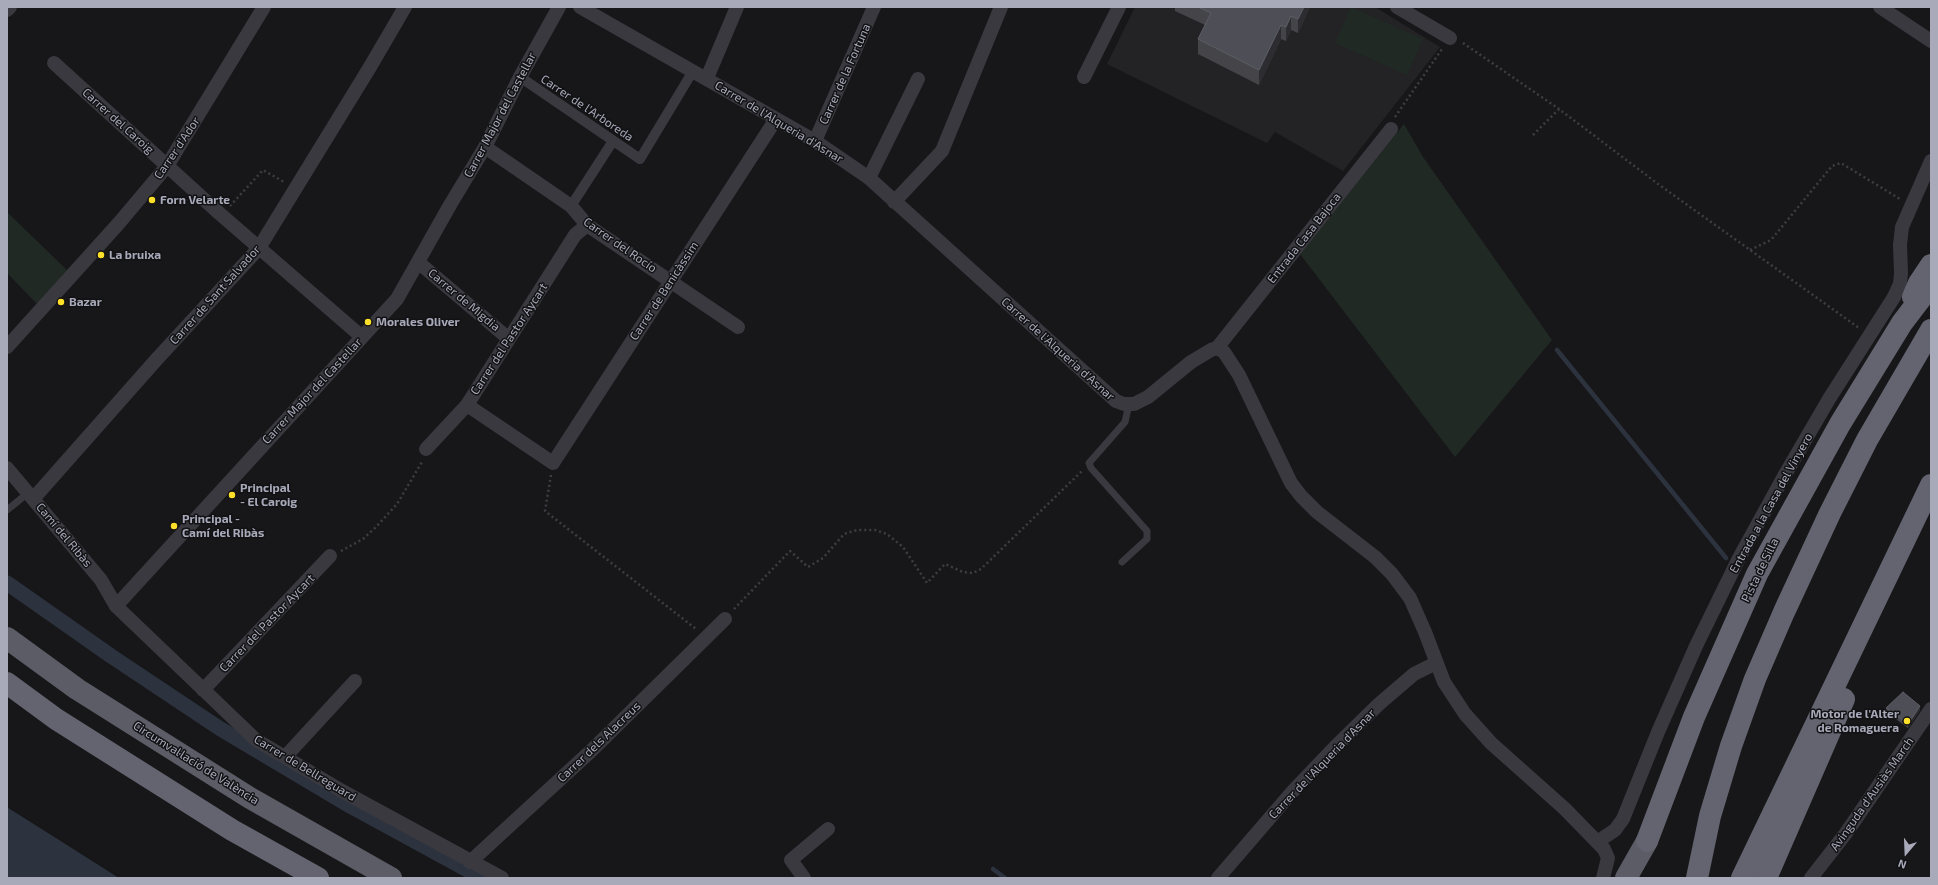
<!DOCTYPE html>
<html>
<head>
<meta charset="utf-8">
<style>
  body { margin:0 }
  #map { position:relative; width:1938px; height:885px; overflow:hidden; background:#171719; font-family:"Exo 2",sans-serif }
  canvas { display:block }
  .frame { position:absolute; inset:0; border:8px solid #a8aaba; pointer-events:none }
  .north { position:absolute; left:1886px; top:833px; width:40px; height:40px; -webkit-text-stroke:3px #121214; paint-order:stroke; rotate:199deg; font-size:11px; font-weight:700; line-height:16px; text-align:center; color:#a8aaba }
  .north::after { content:''; display:block; margin:auto; width:14px; height:18px; background:#a8aaba; clip-path:polygon(50% 0,100% 100%,50% 72%,0 100%) }
</style>
</head>
<body>
<div id="map">
<canvas width="1938" height="885"></canvas>
<div class="frame"></div>
<div class="north">N</div>
</div>
<script>
const c = document.querySelector('canvas').getContext('2d');
c.lineJoin = 'round';
function fillPath(path, color) {
  c.fillStyle = color;
  c.fill(path, 'evenodd');
}
function poly(rows) {
  const path = new Path2D();
  for (const r of rows) {
    path.moveTo(r[0], r[1]);
    for (let i = 2; i < r.length; i += 2) path.lineTo(r[i], r[i + 1]);
  }
  return path;
}
function trace(path, color, width, dash) {
  c.strokeStyle = color;
  c.lineWidth = width;
  c.lineCap = dash ? 'butt' : 'round';
  c.setLineDash(dash || []);
  c.stroke(path);
}
function write(font, color, halo, rows, align = 'center') {
  c.font = font + ' "Exo 2",sans-serif';
  c.lineWidth = 3;
  c.setLineDash([]);
  c.textBaseline = 'middle';
  c.strokeStyle = halo;
  c.fillStyle = color;
  for (const [text, x, y, turn = 0] of rows) {
    c.save();
    c.translate(x, y);
    c.rotate((+turn || 0) * Math.PI / 180);
    c.textAlign = isNaN(turn) ? turn : align;
    if (halo) c.strokeText(text, 0, 0);
    c.fillText(text, 0, 0);
    c.restore();
  }
}
const built = poly([
  [1135,7,1375,7,1440,47,1343,171,1275,132,1267,143,1107,64]
]);
const green = poly([
  [1351,7,1423,39,1407,75,1335,43],
  [1404,124,1423,157,1552,340,1455,457,1300,254],
  [7,212,67,270,38,305,7,273]
]);
const water = poly([
  [7,807,119,878,7,878]
]);
const pier = poly([
  [7,805,120,876,121,878,7,807]
]);
const stream = poly([
  [1557,350,1726,558],
  [7,589,109,660,217,732,347,809,472,878],
  [993,869,1005,878]
]);
const canal = poly([
  [7,583,111,656,219,728,350,806,482,878]
]);
const path = poly([
  [1463,43,1559,109],
  [1395,117,1442,49],
  [1533,135,1559,109,1658,184,1859,328],
  [230,206,263,170,284,182],
  [1750,250,1771,240,1832,166,1841,163,1900,199],
  [551,475,545,511,696,629],
  [341,551,363,539,377,526,397,504,422,462],
  [734,609,790,551,808,567,823,558,844,534,857,530,875,530,887,534,903,547,927,583,945,564,963,572,973,573,981,569,1082,471]
]);
const service = poly([
  [7,510,28,493],
  [1122,562,1147,539,1147,531,1091,468,1089,463,1125,422,1129,404]
]);
const pedestrian = poly([
  [520,77,640,159,693,71],
  [571,206,613,141]
]);
const minor = poly([
  [580,7,815,141,869,178,1116,401,1124,404,1134,404,1148,397,1191,362,1211,350,1217,348,1224,352,1239,375,1291,483,1301,496,1317,512,1375,557,1392,574,1410,598,1425,632,1444,682,1465,714,1491,743,1565,809,1604,849,1608,858,1603,878],
  [1397,7,1450,38],
  [1880,7,1931,41],
  [7,10,10,7],
  [54,63,219,213,362,337],
  [1084,77,1119,7],
  [707,78,737,7],
  [815,141,874,7],
  [485,147,571,206,587,225,738,327],
  [869,178,918,79],
  [894,202,942,151,1001,7],
  [418,262,509,339],
  [7,347,119,223,167,166,264,7],
  [1217,348,1391,129],
  [467,405,553,463,776,119],
  [426,449,467,405,575,235,587,225],
  [7,468,101,580,116,606,256,740,342,791,502,878],
  [33,499,156,360,259,248,370,67,405,7],
  [116,606,397,299,450,205,485,147,520,77,559,7],
  [203,690,330,556],
  [285,757,355,681],
  [1597,842,1615,830,1623,819,1658,732,1696,646,1739,558,1783,478,1829,399,1894,297,1900,284,1901,273,1900,245,1902,227,1931,161],
  [470,862,592,750,725,619],
  [804,878,791,860,828,829],
  [1218,878,1293,791,1335,747,1379,704,1414,674,1436,663],
  [1811,878,1846,833,1931,709]
]);
const trunk = poly([
  [7,638,77,689,250,798,391,878],
  [1626,878,1647,841]
]);
const motorway = poly([
  [1913,297,1919,283,1931,265],
  [7,683,56,719,232,830,318,878],
  [1647,841,1694,717,1757,574,1840,424,1902,323,1931,285],
  [1697,878,1710,816,1731,746,1755,679,1784,612,1830,513,1867,440,1931,330],
  [1742,878,1931,485],
  [1766,878,1844,699]
]);
const wall = poly([
  [1175,7,1310,7,1298,33,1291,30,1286,41,1281,39,1259,85,1198,54,1198,39,1205,25,1175,11],
  [1886,708,1920,710,1908,728,1886,712]
]);
const shadedWall = poly([
  [1304,7,1310,7,1298,33,1298,19],
  [1291,16,1291,30,1286,41,1286,27],
  [1281,25,1281,39,1259,85,1259,70],
  [1920,706,1920,710,1908,728,1908,724]
]);
const building = poly([
  [1198,7,1304,7,1298,19,1291,16,1286,27,1281,25,1259,70,1198,39,1211,13,1198,7],
  [1903,692,1920,706,1908,724,1886,708,1903,692]
]);
const markers = [
  [152,200,4,"#fee02a"],
  [101,255,4,"#fee02a"],
  [61,302,4,"#fee02a"],
  [368,322,4,"#fee02a"],
  [232,495,4,"#fee02a"],
  [174,526,4,"#fee02a"],
  [1907,721,4,"#fee02a"]
];
const streetNames = [
  ["Carrer de la Fortuna",845,74,-66],
  ["Carrer de l'Arboreda",587,108,34],
  ["Carrer Major del Castellar",500,115,-62],
  ["Carrer del Caroig",118,121,42],
  ["Carrer de l'Alqueria d'Asnar",779,122,31],
  ["Carrer d'Ador",177,148,-56],
  ["Entrada Casa Bajoca",1304,238,-52],
  ["Carrer del Rocío",620,245,35],
  ["Carrer de Benicàssim",664,291,-57],
  ["Carrer de Sant Salvador",215,295,-48],
  ["Carrer de Migdia",464,300,40],
  ["Carrer del Pastor Aycart",509,339,-57],
  ["Carrer de l'Alqueria d'Asnar",1058,349,42],
  ["Carrer Major del Castellar",312,391,-47],
  ["Entrada a la Casa del Vinyero",1771,503,-61],
  ["Camí del Ribàs",64,535,50],
  ["Pista de Silla",1760,570,-64],
  ["Carrer del Pastor Aycart",267,623,-46],
  ["Carrer dels Alacreus",599,742,-44],
  ["Circumval·lació de València",196,763,32],
  ["Carrer de l'Alqueria d'Asnar",1322,764,-46],
  ["Carrer de Bellreguard",305,768,31],
  ["Avinguda d'Ausiàs March",1872,794,-55]
];
const poiNames = [
  ["Forn Velarte",160,200],
  ["La bruixa",109,255],
  ["Bazar",69,302],
  ["Morales Oliver",376,322],
  ["Principal",240,488],
  ["- El Caroig",240,502],
  ["Principal -",182,519],
  ["Camí del Ribàs",182,533],
  ["Motor de l'Alter",1899,714,"right"],
  ["de Romaguera",1899,728,"right"]
];
fillPath(built, '#232326');
fillPath(green, '#202923');
fillPath(water, '#2c323e');
fillPath(pier, '#171719');
trace(stream, '#2c323e', 4.5);
trace(canal, '#2c323e', 15);
trace(path, '#3d3e45', 2.5, [2, 3]);
trace(service, '#3a3940', 7);
trace(pedestrian, '#3a3940', 10);
trace(minor, '#3a3940', 14);
trace(trunk, '#5b5c66', 22);
trace(motorway, '#636470', 22);
fillPath(wall, '#444449');
fillPath(shadedWall, '#2d2d31');
fillPath(building, '#4e4f56');
trace(building, '#5c5d65', 1);
for (const [x, y, r, color] of markers) {
  const dot = new Path2D();
  dot.arc(x, y, r, 0, 2 * Math.PI);
  c.fillStyle = color;
  c.fill(dot);
  trace(dot, '#121214', 1.5);
}
write('12px', '#a8aaba', '#121214', streetNames);
write('bold 12px', '#a8aaba', '#121214', poiNames, 'left');
</script>
</body>
</html>
